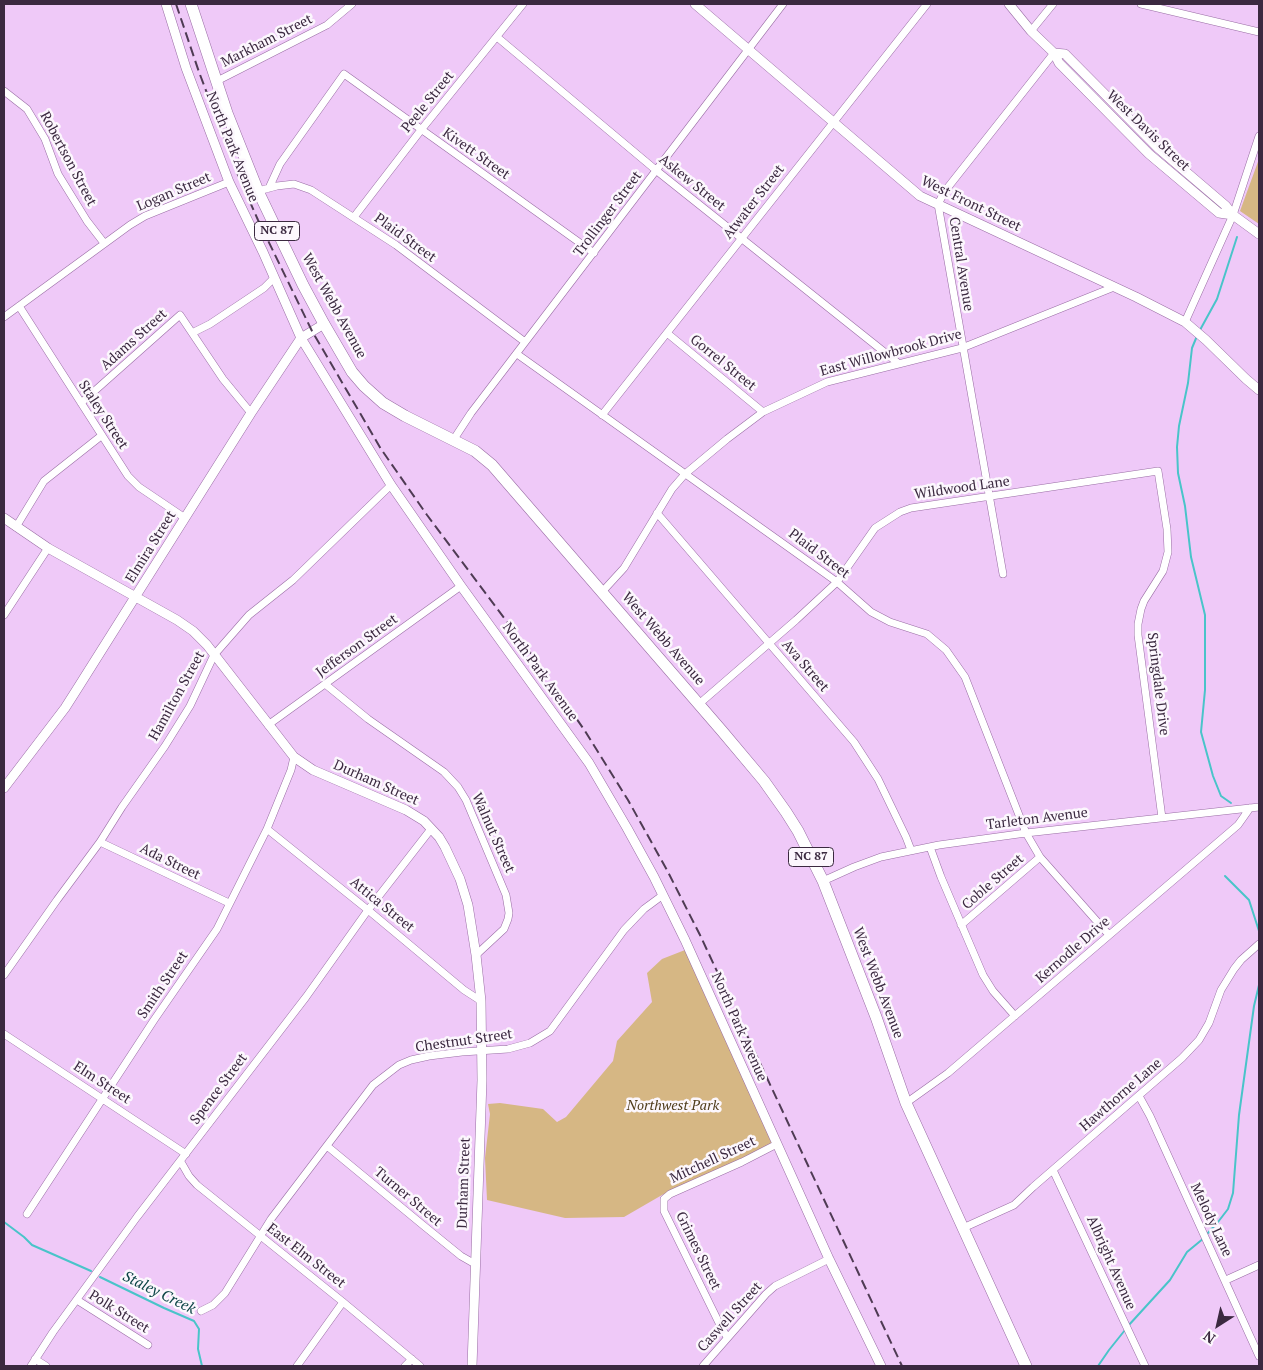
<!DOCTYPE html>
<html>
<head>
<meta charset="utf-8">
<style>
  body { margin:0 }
  #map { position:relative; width:1263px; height:1370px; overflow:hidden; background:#efc9f8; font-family:"PT Serif",serif }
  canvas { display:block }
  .frame { position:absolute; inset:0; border:5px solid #3b2940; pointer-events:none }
  .north { position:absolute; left:1193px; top:1300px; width:50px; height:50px; -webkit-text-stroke:4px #fcf7fd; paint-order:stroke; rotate:215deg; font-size:14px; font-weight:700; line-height:20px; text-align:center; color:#3b2940 }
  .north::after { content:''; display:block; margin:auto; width:18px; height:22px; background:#3b2940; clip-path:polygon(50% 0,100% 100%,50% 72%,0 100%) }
</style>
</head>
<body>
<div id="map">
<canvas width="1263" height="1370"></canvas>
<div class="frame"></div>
<div class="north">N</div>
</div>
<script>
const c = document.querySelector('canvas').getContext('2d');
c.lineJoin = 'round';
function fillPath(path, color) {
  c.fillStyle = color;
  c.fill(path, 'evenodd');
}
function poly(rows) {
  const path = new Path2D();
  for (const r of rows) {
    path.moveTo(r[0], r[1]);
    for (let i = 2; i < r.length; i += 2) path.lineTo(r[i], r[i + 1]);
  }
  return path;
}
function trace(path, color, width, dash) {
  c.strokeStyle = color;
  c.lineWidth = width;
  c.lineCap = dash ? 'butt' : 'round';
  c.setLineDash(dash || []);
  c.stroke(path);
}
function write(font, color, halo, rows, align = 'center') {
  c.font = font + ' "PT Serif",serif';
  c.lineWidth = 5;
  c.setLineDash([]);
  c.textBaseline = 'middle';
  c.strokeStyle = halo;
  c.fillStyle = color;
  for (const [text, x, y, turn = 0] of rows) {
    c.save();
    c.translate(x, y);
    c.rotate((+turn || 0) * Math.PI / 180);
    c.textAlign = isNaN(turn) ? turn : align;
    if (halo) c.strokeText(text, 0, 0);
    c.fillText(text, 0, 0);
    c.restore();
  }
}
const green = poly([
  [1259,159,1259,224,1240,211],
  [685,950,773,1144,662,1195,624,1217,565,1218,487,1200,485,1158,490,1114,488,1104,500,1103,543,1109,557,1122,566,1117,613,1061,617,1041,652,1002,647,973,662,959]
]);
const stream = poly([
  [1200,330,1217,299,1237,237],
  [1197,336,1192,348,1188,383,1179,426,1177,447,1178,473,1185,506,1191,557,1205,615,1205,690,1201,732,1213,776,1221,796,1231,803],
  [1225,876,1249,900,1259,931],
  [4,1222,24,1237,32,1245,91,1271],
  [1207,1234,1218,1222,1228,1209,1233,1193,1239,1115,1254,1006,1259,985],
  [100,1277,164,1308,194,1321,199,1329,198,1349,202,1366],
  [1128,1326,1170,1280,1187,1252,1204,1238],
  [1098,1366,1109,1350,1125,1330]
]);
const minor = poly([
  [1141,4,1259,32],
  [1031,31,1053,4],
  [497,37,657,171,898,363],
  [217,81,327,25,352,4],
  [4,91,27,109,45,139,58,174,87,221,104,243],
  [269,188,280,164,344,74,594,253],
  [258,191,277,186,294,184,311,190,396,245,525,342],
  [354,217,421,130,523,4],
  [19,306,128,476,139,487,185,518],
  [4,317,130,225,145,216,229,182],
  [1185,322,1233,215,1259,136],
  [192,333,210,324,264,288,274,278],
  [667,333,763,412],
  [517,354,837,582,871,612,890,622,927,634,946,650,965,677,1026,833,1040,857,1109,935],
  [81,403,180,315,223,379,251,413],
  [602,415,927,4],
  [454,439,471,413,783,4],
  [657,513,854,742,878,779,906,837,911,850],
  [16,527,44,481,101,436],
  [1003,574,938,204,945,191,1054,53],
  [602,592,624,568,672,489,685,474,727,439,763,412,827,382,962,348,1114,287],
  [4,615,48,548],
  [325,684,368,719,444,772,458,787,466,800,506,895,509,913,508,919,504,929,476,955],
  [699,704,796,620,837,582,875,528,900,512,911,508,1158,471,1167,529,1168,552,1163,571,1144,601,1141,609,1138,624,1138,635,1162,818],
  [268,725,461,586],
  [267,829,368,910,464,990,481,1001],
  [100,842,229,903],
  [930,847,941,877,983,975,993,991,1015,1016],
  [823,881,854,867,881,857,939,845,1026,833,1259,807],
  [961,925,1040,857],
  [4,975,57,900,100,842,122,807,165,746,190,706,214,655,249,615,293,580,391,485],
  [4,1034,186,1154],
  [1139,1096,1150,1116,1259,1356],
  [906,1103,948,1073,1238,825,1250,808],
  [327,1146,424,1226,461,1256,475,1264],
  [181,1162,189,1176,197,1185,343,1302,420,1366],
  [1053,1170,1145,1366],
  [27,1214,154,1020,217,929,267,829,291,770,294,757],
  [963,1228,1014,1205,1033,1187,1182,1058,1199,1040,1209,1023,1221,990,1234,969,1241,960,1259,944],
  [1226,1280,1259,1265],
  [77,1300,148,1345],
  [201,1311,213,1305,225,1293,271,1219,373,1085,399,1065,411,1060,429,1056,462,1052,508,1049,530,1043,550,1031,624,930,644,909,663,895],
  [727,1337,721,1327,664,1211,664,1199,670,1194,742,1162,777,1144],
  [35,1359,46,1366],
  [31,1366,53,1332,137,1217,306,997,368,910,431,829],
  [297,1366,343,1302],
  [405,1366,412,1359],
  [703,1366,766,1294,775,1286,829,1259]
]);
const tertiary = poly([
  [166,4,186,68,229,182,263,252,301,338,391,485,461,586,589,763,627,828,654,877,685,940,829,1259,881,1366],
  [695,4,920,196,1136,297,1185,322,1206,340,1246,379,1259,390],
  [1009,4,1031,31,1054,53,1059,63,1149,154,1219,213,1233,215],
  [1054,53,1065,54,1158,148,1226,206,1233,215,1259,234],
  [4,518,48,548,177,620,193,631,207,645,294,757,313,770,406,810,424,821,439,837,445,847,460,879,468,905,476,955,481,1001,482,1080,472,1366],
  [4,788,65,708,79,686,251,413,301,338,324,324]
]);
const trunk = poly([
  [191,4,227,113,258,191,303,285,324,324,352,372,364,386,383,403,405,416,475,451,492,465,722,731,764,781,786,812,798,831,823,881,876,1017,906,1103,1026,1366]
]);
const rail = poly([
  [176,4,199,72,238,175,258,220,312,331,381,449,427,515,540,666,585,731,628,800,668,872,700,935,902,1366]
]);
const shields = [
  [277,231,45],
  [811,857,45]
];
const shieldNames = [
  ["NC 87",277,231],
  ["NC 87",811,857]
];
const streetNames = [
  ["Markham Street",267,41,-27],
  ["Peele Street",428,102,-51],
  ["West Davis Street",1148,131,44],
  ["North Park Avenue",232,147,68],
  ["Kivett Street",476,154,35],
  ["Robertson Street",68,159,62],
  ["Askew Street",692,183,39],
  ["Logan Street",174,192,-23],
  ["Atwater Street",754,202,-52],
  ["West Front Street",971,204,26],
  ["Trollinger Street",608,214,-53],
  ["Plaid Street",405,238,36],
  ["Central Avenue",961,264,81],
  ["West Webb Avenue",334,306,61],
  ["Adams Street",134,340,-42],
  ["East Willowbrook Drive",891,353,-15],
  ["Gorrel Street",723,363,39],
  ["Staley Street",103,415,57],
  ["Wildwood Lane",962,488,-8],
  ["Elmira Street",151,547,-58],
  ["Plaid Street",819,554,37],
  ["West Webb Avenue",663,639,49],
  ["Jefferson Street",357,646,-36],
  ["Ava Street",805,666,49],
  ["North Park Avenue",540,672,54],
  ["Springdale Drive",1158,684,83],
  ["Hamilton Street",177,696,-61],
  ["Durham Street",376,783,24],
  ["Tarleton Avenue",1037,819,-7],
  ["Walnut Street",493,833,66],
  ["Ada Street",170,862,26],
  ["Coble Street",993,882,-41],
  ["Attica Street",382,905,39],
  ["Kernodle Drive",1073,950,-41],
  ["West Webb Avenue",878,983,69],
  ["Smith Street",163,985,-56],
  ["North Park Avenue",739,1027,66],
  ["Chestnut Street",464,1041,-8],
  ["Elm Street",102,1083,33],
  ["Spence Street",219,1089,-53],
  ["Hawthorne Lane",1121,1095,-41],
  ["Mitchell Street",713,1160,-25],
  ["Durham Street",464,1183,-88],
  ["Turner Street",408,1197,40],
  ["Melody Lane",1211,1220,65],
  ["Grimes Street",698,1251,64],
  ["East Elm Street",306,1256,38],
  ["Albright Avenue",1111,1263,66],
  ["Polk Street",119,1312,32],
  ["Caswell Street",730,1317,-48]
];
const parkNames = [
  ["Northwest Park",673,1106]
];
const waterNames = [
  ["Staley Creek",159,1293,26]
];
fillPath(green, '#d6b784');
trace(stream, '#49c4c9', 2);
trace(minor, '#996da4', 8);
trace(tertiary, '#996da4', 10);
trace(trunk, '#996da4', 12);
trace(minor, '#fff', 7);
trace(tertiary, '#fff', 9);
trace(trunk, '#fff', 11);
trace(rail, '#4f3b54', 2, [10, 5]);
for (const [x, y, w] of shields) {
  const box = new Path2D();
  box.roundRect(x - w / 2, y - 9.5, w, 19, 4);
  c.fillStyle = '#fcf7fd';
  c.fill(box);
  trace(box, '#3b2940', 1);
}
write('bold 12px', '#3b2940', null, shieldNames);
write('14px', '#3b2940', '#fcf7fd', streetNames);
write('italic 14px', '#4f3c1b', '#fcf7fd', parkNames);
write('italic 15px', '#0c4446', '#fcf7fd', waterNames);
</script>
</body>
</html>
